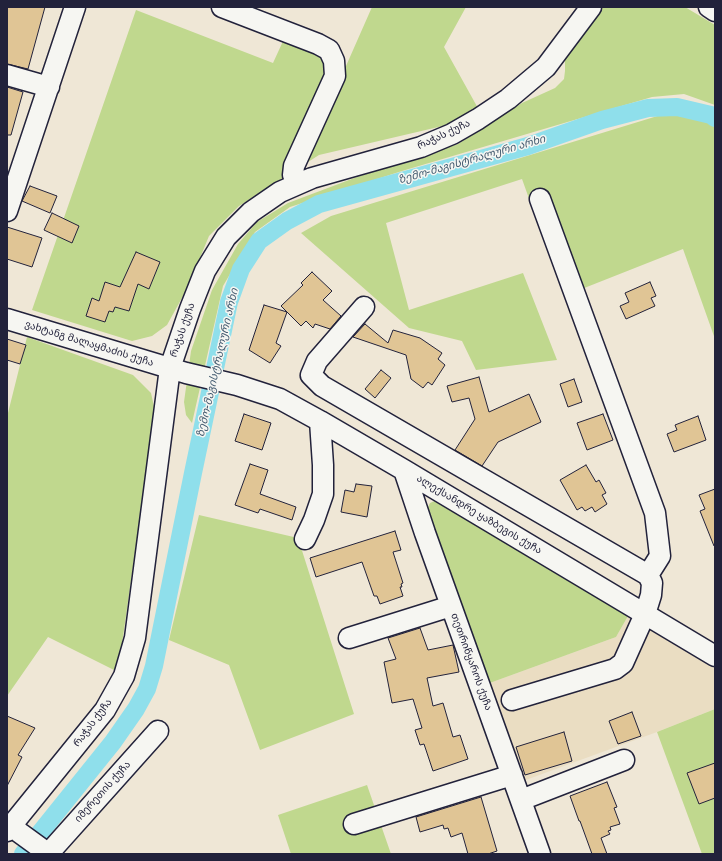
<!DOCTYPE html>
<html>
<head>
<meta charset="utf-8">
<style>
  body { margin:0 }
  #map { position:relative; width:722px; height:861px; overflow:hidden; background:#efe7d6; font-family:"Balsamiq Sans",sans-serif }
  canvas { display:block }
  .frame { position:absolute; inset:0; border:8px solid #22223b; pointer-events:none }
</style>
</head>
<body>
<div id="map">
<canvas width="722" height="861"></canvas>
<div class="frame"></div>
</div>
<script>
const c = document.querySelector('canvas').getContext('2d');
c.lineJoin = 'round';
function fillPath(path, color) {
  c.fillStyle = color;
  c.fill(path, 'evenodd');
}
function poly(rows) {
  const path = new Path2D();
  for (const r of rows) {
    path.moveTo(r[0], r[1]);
    for (let i = 2; i < r.length; i += 2) path.lineTo(r[i], r[i + 1]);
  }
  return path;
}
function trace(path, color, width, dash) {
  c.strokeStyle = color;
  c.lineWidth = width;
  c.lineCap = dash ? 'butt' : 'round';
  c.setLineDash(dash || []);
  c.stroke(path);
}
function write(font, color, halo, rows, align = 'center') {
  c.font = font + ' "Balsamiq Sans","Noto Sans Georgian",sans-serif';
  c.lineWidth = 3;
  c.setLineDash([]);
  c.textBaseline = 'middle';
  c.strokeStyle = halo;
  c.fillStyle = color;
  for (const [text, x, y, turn = 0] of rows) {
    c.save();
    c.translate(x, y);
    c.rotate((+turn || 0) * Math.PI / 180);
    c.textAlign = isNaN(turn) ? turn : align;
    if (halo) c.strokeText(text, 0, 0);
    c.fillText(text, 0, 0);
    c.restore();
  }
}
const built = poly([
  [628,616,715,669,715,709,657,732,523,781,487,684,616,637]
]);
const green = poly([
  [372,7,466,7,444,47,479,110,447,125,319,155,239,206,209,236,188,287,167,325,152,336,132,341,32,310,136,10,273,63,284,39,346,66],
  [601,7,685,7,715,25,715,105,684,94,652,97,402,171,290,207,255,232,223,286,192,423,186,415,184,402,191,351,212,290,238,244,257,222,288,203,357,177,458,144,522,103,555,88,564,79,565,71,565,55],
  [664,114,701,119,715,127,715,339,683,249,564,296,522,179,386,223,409,310,523,273,557,360,476,370,462,341,409,328,301,233,331,216],
  [27,337,133,375,151,393,155,411,118,672,48,637,7,696,7,417],
  [437,500,445,503,628,616,616,637,487,684,427,509,430,503],
  [199,515,298,538,354,714,260,750,229,665,169,640],
  [715,709,715,854,702,854,657,732],
  [367,785,391,854,291,854,278,815]
]);
const canal = poly([
  [23,854,113,742,136,709,147,689,154,666,193,473,229,302,241,269,259,241,287,221,319,204,528,146,602,120,648,108,677,107,711,115,715,118]
]);
const building = poly([
  [7,7,45,7,28,69,7,64,7,7],
  [7,87,23,92,11,135,7,135,7,87],
  [30,186,57,196,50,213,22,201,30,186],
  [52,213,79,226,72,243,44,230,52,213],
  [7,227,42,238,32,267,7,259,7,227],
  [136,252,160,262,149,289,138,284,129,311,115,307,113,312,109,311,105,322,86,316,92,298,99,301,105,282,120,287,136,252],
  [312,272,332,291,323,300,341,316,330,329,315,324,313,328,306,321,301,326,281,306,303,285,301,283,312,272],
  [650,282,656,296,651,298,655,306,626,319,620,306,629,302,625,293,650,282],
  [264,305,287,312,276,343,281,346,270,363,249,350,264,305],
  [365,324,388,343,393,330,420,338,442,353,438,359,445,365,432,385,428,382,423,388,411,379,406,355,353,337,365,324],
  [7,339,26,345,20,364,7,360,7,339],
  [381,370,391,378,375,398,365,389,381,370],
  [479,377,489,412,529,394,541,422,498,442,482,466,455,450,475,419,469,398,452,402,447,386,479,377],
  [574,379,582,402,568,407,560,384,574,379],
  [244,414,271,423,262,450,235,441,244,414],
  [603,414,613,440,587,450,577,423,603,414],
  [698,416,706,440,674,452,667,434,677,430,675,425,698,416],
  [250,464,268,470,260,494,296,507,292,520,260,509,258,513,235,505,250,464],
  [586,465,596,482,599,480,606,493,602,495,607,504,595,512,592,507,585,511,582,507,577,510,560,480,586,465],
  [356,484,372,486,367,517,341,512,345,490,354,492,356,484],
  [715,489,715,546,714,546,700,511,705,509,699,495,715,489],
  [395,531,401,550,393,552,403,583,401,584,402,587,400,587,403,596,380,604,377,596,374,596,362,562,316,577,310,558,395,531],
  [420,628,428,650,453,645,459,672,427,678,433,706,443,703,453,737,460,735,468,759,433,771,424,744,420,745,415,730,422,728,413,699,392,703,384,662,396,659,388,638,420,628],
  [632,712,641,736,618,744,609,721,632,712],
  [7,716,35,728,18,755,22,757,7,786,7,716],
  [564,732,572,761,525,775,516,747,564,732],
  [715,763,715,798,699,804,687,773,715,763],
  [607,782,617,807,614,808,620,824,610,827,611,830,608,831,610,834,601,838,607,854,592,854,580,821,579,821,570,796,607,782],
  [481,797,497,851,488,854,468,854,462,833,451,837,448,828,444,829,443,825,420,832,416,817,481,797]
]);
const minor = poly([
  [222,7,318,44,329,50,334,61,335,76,294,166,293,175,298,184],
  [709,7,715,11],
  [7,75,49,87],
  [540,199,655,513,660,556,648,575],
  [7,211,75,7],
  [364,307,317,361,311,375,322,386,648,575,652,583,651,595,645,614,623,663,615,669,512,700],
  [7,319,186,373,237,385,280,399,320,421,404,470,715,656],
  [404,470,425,533,540,854],
  [305,539,314,520,323,494,323,465,320,421],
  [349,638,451,606],
  [521,800,624,760],
  [354,824,512,775],
  [12,826,20,833,42,849,46,854],
  [7,831,105,710,124,676,135,638,170,368,190,309,205,271,226,237,251,212,280,192,312,178,421,147,452,134,478,119,508,99,546,67,591,7],
  [48,854,158,731]
]);
const streetNames = [
  ["რაჭას ქუჩა",444,135,-25],
  ["რაჭას ქუჩა",183,330,-71],
  ["ვახტანგ მალაყმაძის ქუჩა",89,344,17],
  ["ალექსანდრე ყაზბეგის ქუჩა",479,515,31],
  ["თეთრიწყაროს ქუჩა",471,662,70],
  ["რაჭას ქუჩა",93,723,-53],
  ["იმერეთის ქუჩა",103,792,-48]
];
const waterNames = [
  ["ზემო-მაგისტრალური არხი",472,160,-16],
  ["ზემო-მაგისტრალური არხი",218,363,-77]
];
fillPath(built, '#eaddc2');
fillPath(green, '#c0d88e');
trace(canal, '#8fdfeb', 18);
fillPath(building, '#e0c595');
trace(building, '#22223b', 1);
trace(minor, '#22223b', 23);
trace(minor, '#f6f6f2', 20);
write('10px', '#22223b', '#f6f6f2', streetNames);
write('italic 11px', '#435b70', '#f6f6f2', waterNames);
</script>
</body>
</html>
